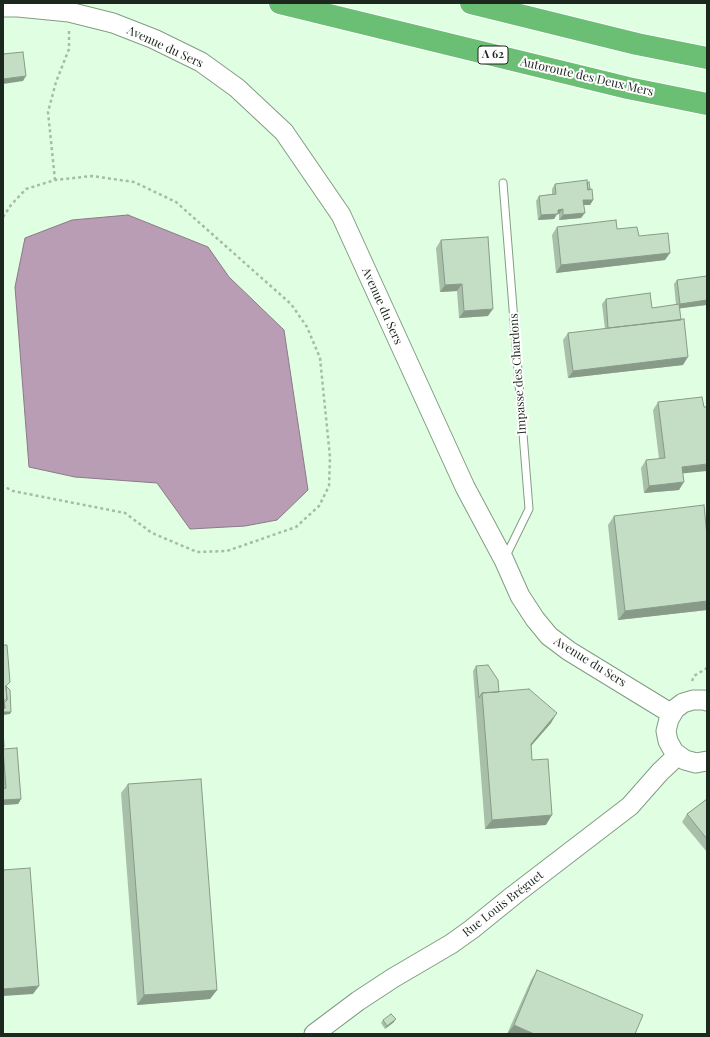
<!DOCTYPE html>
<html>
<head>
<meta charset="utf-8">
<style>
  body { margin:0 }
  #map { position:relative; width:710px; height:1037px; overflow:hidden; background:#e0fee1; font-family:"Playfair Display",serif }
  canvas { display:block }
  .frame { position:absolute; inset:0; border:4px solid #1c271d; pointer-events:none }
</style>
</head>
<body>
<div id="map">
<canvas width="710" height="1037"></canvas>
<div class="frame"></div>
</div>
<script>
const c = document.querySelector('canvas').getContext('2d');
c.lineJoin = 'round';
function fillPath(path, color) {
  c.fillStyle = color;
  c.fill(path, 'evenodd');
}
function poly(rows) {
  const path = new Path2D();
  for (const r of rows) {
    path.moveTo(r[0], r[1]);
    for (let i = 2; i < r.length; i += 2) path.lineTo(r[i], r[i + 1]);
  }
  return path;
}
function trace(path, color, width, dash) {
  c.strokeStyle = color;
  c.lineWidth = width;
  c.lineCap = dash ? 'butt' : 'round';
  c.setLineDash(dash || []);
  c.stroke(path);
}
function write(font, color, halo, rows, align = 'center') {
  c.font = font + ' "Playfair Display",serif';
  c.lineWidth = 4;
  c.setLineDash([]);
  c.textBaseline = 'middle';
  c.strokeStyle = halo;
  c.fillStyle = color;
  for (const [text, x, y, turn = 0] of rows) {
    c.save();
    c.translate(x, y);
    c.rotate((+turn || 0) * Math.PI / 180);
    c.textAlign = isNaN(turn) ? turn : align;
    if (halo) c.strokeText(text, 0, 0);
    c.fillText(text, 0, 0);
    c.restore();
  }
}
const water = poly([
  [128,215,208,247,229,277,284,330,308,490,277,520,245,526,190,529,157,483,75,477,29,467,15,287,25,238,72,220,128,215]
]);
const path = poly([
  [55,180,48,112,56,82,69,49,69,31],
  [3,217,11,205,26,189,55,180,92,176,134,182,176,202,291,304,307,327,320,358,330,457,329,486,319,506,296,527,227,551,197,552,152,533,125,513,13,491,3,486],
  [692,681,694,676,707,668]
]);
const service = poly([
  [503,183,529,509,505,558]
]);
const tertiary = poly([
  [3,7,18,7,69,12,113,23,154,39,201,62,237,88,284,132,341,215,465,487,504,560,520,596,535,619,549,636,569,651,672,714],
  [707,701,704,700,693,700,683,703,675,709,669,719,666,731,668,741,674,752,685,760,696,763,707,761],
  [314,1034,358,1001,393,978,451,944,472,929,514,895,630,806,660,772,678,755]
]);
const motorway = poly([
  [280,3,628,88,707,104],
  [471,3,637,44,707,58]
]);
const wall = poly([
  [587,183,590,189,593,200,590,205,584,205,581,218,559,220,559,214,557,214,554,219,538,220,536,201,539,196,552,194,552,189,555,184],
  [557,227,617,229,639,236,670,253,665,260,556,273,552,235],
  [441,240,488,316,459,318,457,291,440,292,436,248],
  [707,276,707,309,706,309,706,305,679,308,683,365,568,378,563,340,568,333,605,329,602,304,606,299,652,308,676,305,674,284,677,280],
  [658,402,683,473,679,490,644,493,641,468,646,460,659,459,653,410],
  [614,516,707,536,707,610,618,620,608,525],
  [476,666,499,692,551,723,531,746,532,760,546,825,485,829,473,671],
  [3,749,21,799,18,804,3,805],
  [128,784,217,990,210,999,137,1005,121,793],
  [707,799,707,852,682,822,687,814],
  [537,970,635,1034,507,1034,531,980],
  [383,1020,394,1022,385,1029,381,1023]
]);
const shadedWall = poly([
  [26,76,23,81,3,84,3,79],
  [583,200,593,200,590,205,580,205],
  [563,209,559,214,557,214,554,219,538,220,541,215,558,210],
  [585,213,581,218,559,220,563,215],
  [670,253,665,260,556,273,561,265],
  [462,284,457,291,440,292,445,285],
  [707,300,707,303,706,305,676,309,680,304],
  [493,309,488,316,459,318,464,311],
  [688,357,683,365,568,378,573,371],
  [707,464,707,471,677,474,682,467],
  [684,482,679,490,644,493,649,486],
  [707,601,707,610,618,620,625,611],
  [3,712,11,712,10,714,3,715],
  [557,713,551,723,524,754,531,744],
  [21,799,18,804,3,805,3,800],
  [552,815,546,825,485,829,492,820],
  [39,986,33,994,3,996,3,989],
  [217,990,210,999,137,1005,144,995],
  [396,1019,394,1022,385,1029,387,1026],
  [514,1025,534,1034,507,1034]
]);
const building = poly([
  [23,52,26,76,3,79,3,54,23,52],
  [587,180,588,190,592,189,593,200,583,200,585,213,563,215,563,209,558,210,558,214,541,215,539,196,556,194,555,184,587,180],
  [589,182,590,189,588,190,587,183,589,182],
  [616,220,617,229,637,227,639,236,668,233,670,253,561,265,557,227,616,220],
  [488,237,493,309,464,311,462,284,445,285,441,240,488,237],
  [707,276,707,300,680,304,677,280,707,276],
  [650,293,652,308,679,304,681,320,608,328,606,299,650,293],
  [684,319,688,357,573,371,568,333,684,319],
  [702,397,704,407,707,407,707,464,682,467,684,482,649,486,646,460,665,458,658,402,702,397],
  [704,505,707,536,707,601,625,611,614,516,704,505],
  [3,645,7,645,10,682,6,686,7,700,4,700,5,708,3,708,3,645],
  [488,665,498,680,499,692,482,693,479,698,476,666,488,665],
  [6,686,10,690,11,712,3,712,3,710,5,708,4,703,7,700,6,686],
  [529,689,557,713,531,744,532,760,548,759,552,815,492,820,482,693,529,689],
  [3,728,4,747,3,747,3,728],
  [17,748,21,799,3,800,3,789,6,788,3,749,17,748],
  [201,779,217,990,144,995,128,784,201,779],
  [707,799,707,839,687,814,707,799],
  [30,868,39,986,3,989,3,870,30,868],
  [537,970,643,1015,635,1034,534,1034,514,1025,537,970],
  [391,1014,396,1019,387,1026,383,1020,391,1014]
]);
const shields = [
  [493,55,30]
];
const shieldNames = [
  ["A 62",493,55]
];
const streetNames = [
  ["Avenue du Sers",165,47,25],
  ["Autoroute des Deux Mers",587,77,13],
  ["Avenue du Sers",382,306,66],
  ["Impasse des Chardons",518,374,-94],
  ["Avenue du Sers",590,662,32],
  ["Rue Louis Bréguet",503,904,-38]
];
fillPath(water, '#b99db4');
trace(water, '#8a7a87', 1);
trace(service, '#829d83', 9);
trace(tertiary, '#829d83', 21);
trace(motorway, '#fff', 24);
trace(path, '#a5bda6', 2.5, [3, 3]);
trace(service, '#fff', 7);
trace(tertiary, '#fff', 19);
trace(motorway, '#6abf74', 22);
fillPath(wall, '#a8bfa9');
fillPath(shadedWall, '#889b89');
fillPath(building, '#c3dec4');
trace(building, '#889b89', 1);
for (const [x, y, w] of shields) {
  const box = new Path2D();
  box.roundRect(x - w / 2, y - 9, w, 18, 3);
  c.fillStyle = '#fff';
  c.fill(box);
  trace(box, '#1c271d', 1);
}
write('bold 11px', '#1c271d', null, shieldNames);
write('12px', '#1c271d', '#fff', streetNames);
</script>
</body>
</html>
